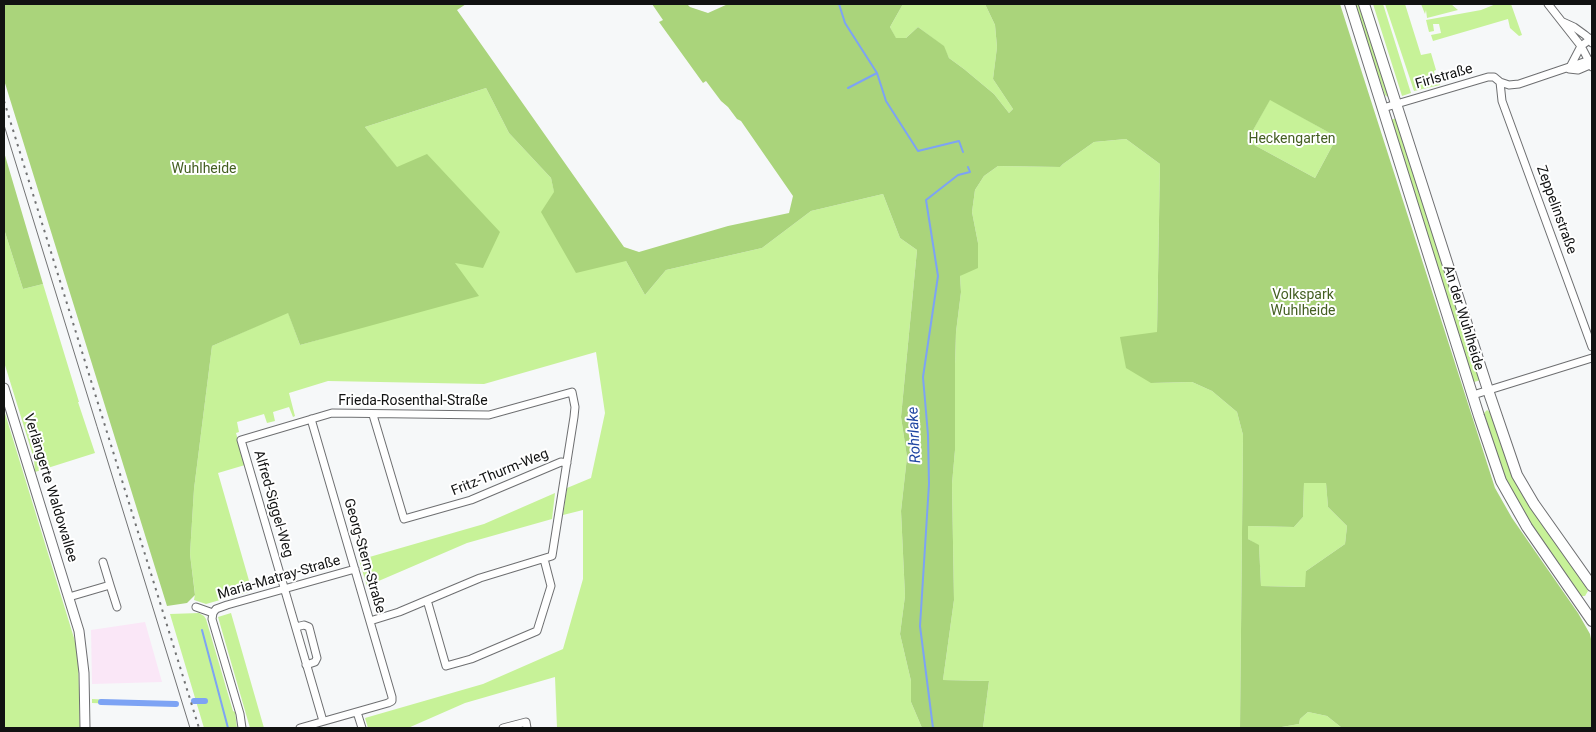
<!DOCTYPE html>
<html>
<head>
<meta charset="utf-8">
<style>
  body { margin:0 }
  #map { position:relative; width:1596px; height:732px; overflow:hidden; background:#f6f8f9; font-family:Roboto,sans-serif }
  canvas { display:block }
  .frame { position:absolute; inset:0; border:5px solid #111212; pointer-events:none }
</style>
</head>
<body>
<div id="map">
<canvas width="1596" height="732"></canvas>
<div class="frame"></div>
</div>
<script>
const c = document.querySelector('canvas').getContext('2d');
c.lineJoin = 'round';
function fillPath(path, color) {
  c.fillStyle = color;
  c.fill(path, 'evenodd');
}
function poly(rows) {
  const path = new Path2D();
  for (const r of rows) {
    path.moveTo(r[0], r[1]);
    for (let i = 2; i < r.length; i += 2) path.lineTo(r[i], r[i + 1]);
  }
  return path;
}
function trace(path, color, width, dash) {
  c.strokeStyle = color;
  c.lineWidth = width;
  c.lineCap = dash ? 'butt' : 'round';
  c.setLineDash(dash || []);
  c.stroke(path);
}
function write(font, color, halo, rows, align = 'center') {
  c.font = font + ' Roboto,sans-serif';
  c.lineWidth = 4;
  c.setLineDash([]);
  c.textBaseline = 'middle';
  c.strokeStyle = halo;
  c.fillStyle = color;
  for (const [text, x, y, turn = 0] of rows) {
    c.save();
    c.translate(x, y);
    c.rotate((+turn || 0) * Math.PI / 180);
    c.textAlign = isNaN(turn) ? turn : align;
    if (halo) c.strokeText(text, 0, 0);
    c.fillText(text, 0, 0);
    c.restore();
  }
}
const commercial = poly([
  [145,622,162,682,92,684,91,630]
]);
const green = poly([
  [903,4,985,4,995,25,997,47,993,79,1013,109,1009,113,994,94,964,69,949,58,943,46,918,27,906,38,896,39,890,27],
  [1353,4,1360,4,1390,97,1389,98,1385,95],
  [1373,4,1383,4,1411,93,1402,96],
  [1385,4,1405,4,1421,55,1431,53,1436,70,1434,71,1435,75,1437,75,1440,85,1414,91],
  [1421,4,1424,4,1425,5,1425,4,1451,4,1458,10,1427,18,1426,10,1425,14],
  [1496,4,1511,4,1522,35,1519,36,1510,28,1508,19,1433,41,1431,35,1441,33,1439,24,1433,24,1434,31,1429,32,1426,20,1481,10],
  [486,88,509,133,551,178,554,191,626,261,645,295,666,270,762,248,811,211,883,194,900,238,917,250,901,417,907,457,901,511,905,596,900,634,911,681,911,702,922,728,557,728,555,677,465,703,408,728,368,728,365,718,483,684,563,649,583,579,583,510,563,515,567,488,591,478,605,413,596,352,484,384,328,381,289,393,295,416,293,417,289,407,273,412,275,421,267,423,264,414,237,422,239,432,236,433,245,465,218,473,252,591,206,604,194,600,195,594,190,554,194,489,212,346,288,312,300,345,321,339,454,263,397,168,365,127],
  [1270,99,1337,137,1315,178,1247,141],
  [1397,118,1481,380,1474,382,1400,152,1390,120],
  [1126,139,1160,164,1157,332,1151,383,1192,382,1212,391,1237,412,1243,435,1240,728,983,728,989,681,943,680,954,600,952,484,955,450,955,365,956,332,961,292,960,276,978,243,972,212,975,190,984,176,998,166,1060,167,1063,164,1094,142],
  [4,229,23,289,43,284,79,402,78,402,95,453,35,472,34,459,4,362],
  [4,410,78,651,80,728,4,728],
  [1487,410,1491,413,1508,463,1583,581,1588,591,1585,596,1581,596,1574,586,1511,497,1484,413],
  [1326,482,1328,507,1347,526,1345,544,1306,571,1306,587,1261,586,1259,546,1248,539,1248,526,1294,527,1303,517,1304,483],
  [555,493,552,519,467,543,367,586,359,560,484,524],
  [199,613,204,616,206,619,233,711,235,712,237,728,204,728,170,614],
  [231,613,264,728,250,728,218,617],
  [92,699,169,703,170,706,92,703],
  [1308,712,1327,716,1342,728,1276,728,1299,724,1300,719]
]);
const forest = poly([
  [4,4,466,4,457,10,624,247,639,252,728,226,789,213,793,196,741,121,737,119,728,107,721,101,706,81,703,83,659,22,663,20,652,4,687,4,690,7,708,13,728,4,903,4,890,27,896,38,906,38,918,27,944,46,949,58,964,69,994,94,1009,113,1013,109,993,79,997,47,995,25,985,4,1340,4,1495,488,1512,518,1578,613,1590,634,1592,644,1592,728,1342,728,1327,716,1308,712,1300,719,1299,724,1276,728,1240,728,1243,435,1237,412,1212,391,1192,382,1151,383,1126,368,1120,337,1157,332,1160,164,1126,139,1094,142,1063,164,1060,167,998,166,984,176,975,190,972,212,978,243,978,268,960,276,961,292,956,332,955,365,955,450,952,484,954,600,943,680,989,681,983,728,922,728,911,702,911,681,900,634,905,596,901,511,907,457,901,417,917,250,900,238,883,194,811,211,762,248,666,270,645,295,626,261,576,273,541,212,554,192,551,178,509,133,486,88,365,127,397,167,427,154,500,232,483,268,455,263,479,296,300,345,288,313,212,346,194,489,190,554,195,595,187,603,167,606,4,80],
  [1270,100,1337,137,1315,178,1247,141],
  [1304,483,1326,483,1328,507,1347,526,1345,544,1306,571,1305,587,1261,586,1259,545,1248,539,1248,526,1294,527,1303,517],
  [4,152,43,284,23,289,4,229]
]);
const stream = poly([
  [839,4,845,23,877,73],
  [848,88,877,73,886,101,918,151,959,141,963,152],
  [202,630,228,728],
  [933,728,920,626,929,484,928,435,923,377,938,276,926,200,958,175,970,172,968,167]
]);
const canal = poly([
  [194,701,205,701],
  [101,702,176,704]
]);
const minor = poly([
  [1548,4,1581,46,1592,67],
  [1563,22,1574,27,1585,35,1590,39,1592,43],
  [1570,67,1581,46,1592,38],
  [1569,69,1578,70,1592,64],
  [1500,82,1502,101,1592,347],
  [1383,108,1488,77,1494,77,1500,82,1509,85,1519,84,1584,62,1592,61],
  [1473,395,1592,358],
  [373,415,404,519,471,500,561,462,567,463],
  [103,562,110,585],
  [69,597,110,585,117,607],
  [427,600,446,666,471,659,537,631,551,586,544,559],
  [196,607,213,613,212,619,240,714,242,728],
  [213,613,216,609,227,605,355,569],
  [296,627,304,625,309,627,317,658,315,662,306,665],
  [357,712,362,728],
  [323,721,241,440,332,413,489,415,572,392,575,407,574,417,552,556,480,578,399,612,370,621],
  [300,728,388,703,392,701,392,697,311,419],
  [503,728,526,722,527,728]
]);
const tertiary = poly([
  [4,388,79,631,84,673,85,728]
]);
const secondary = poly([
  [1350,4,1479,416,1501,481,1527,527,1592,621],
  [1364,4,1488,390,1517,475,1534,504,1592,586]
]);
const tram = poly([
  [4,125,190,728]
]);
const rail = poly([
  [4,101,199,728]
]);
const streetNames = [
  ["Firlstraße",1444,77,-16],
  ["Zeppelinstraße",1556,210,70],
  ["An der Wuhlheide",1463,318,73],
  ["Frieda-Rosenthal-Straße",413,401],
  ["Fritz-Thurm-Weg",500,473,-22],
  ["Verlängerte Waldowallee",50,488,73],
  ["Alfred-Siggel-Weg",273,504,74],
  ["Georg-Stern-Straße",364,556,74],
  ["Maria-Matray-Straße",279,578,-16]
];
const parkNames = [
  ["Heckengarten",1292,139],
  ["Wuhlheide",204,169],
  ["Volkspark",1303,295],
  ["Wuhlheide",1303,311]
];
const waterNames = [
  ["Rohrlake",915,435,-93]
];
fillPath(commercial, '#fae7f7');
fillPath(green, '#c7f298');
fillPath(forest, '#aad47b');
trace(stream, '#7da3f4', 2);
trace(canal, '#7da3f4', 6);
trace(minor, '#6e6f71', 9);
trace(tertiary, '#6e6f71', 11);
trace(secondary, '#6e6f71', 12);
trace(minor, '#fff', 7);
trace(tertiary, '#fff', 9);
trace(secondary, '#fff', 10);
trace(tram, '#727374', 1);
trace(rail, '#727374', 2, [2.5, 5]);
write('14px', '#111212', '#fff', streetNames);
write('14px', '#445f22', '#fff', parkNames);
write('italic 15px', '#2046a2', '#fff', waterNames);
</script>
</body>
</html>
